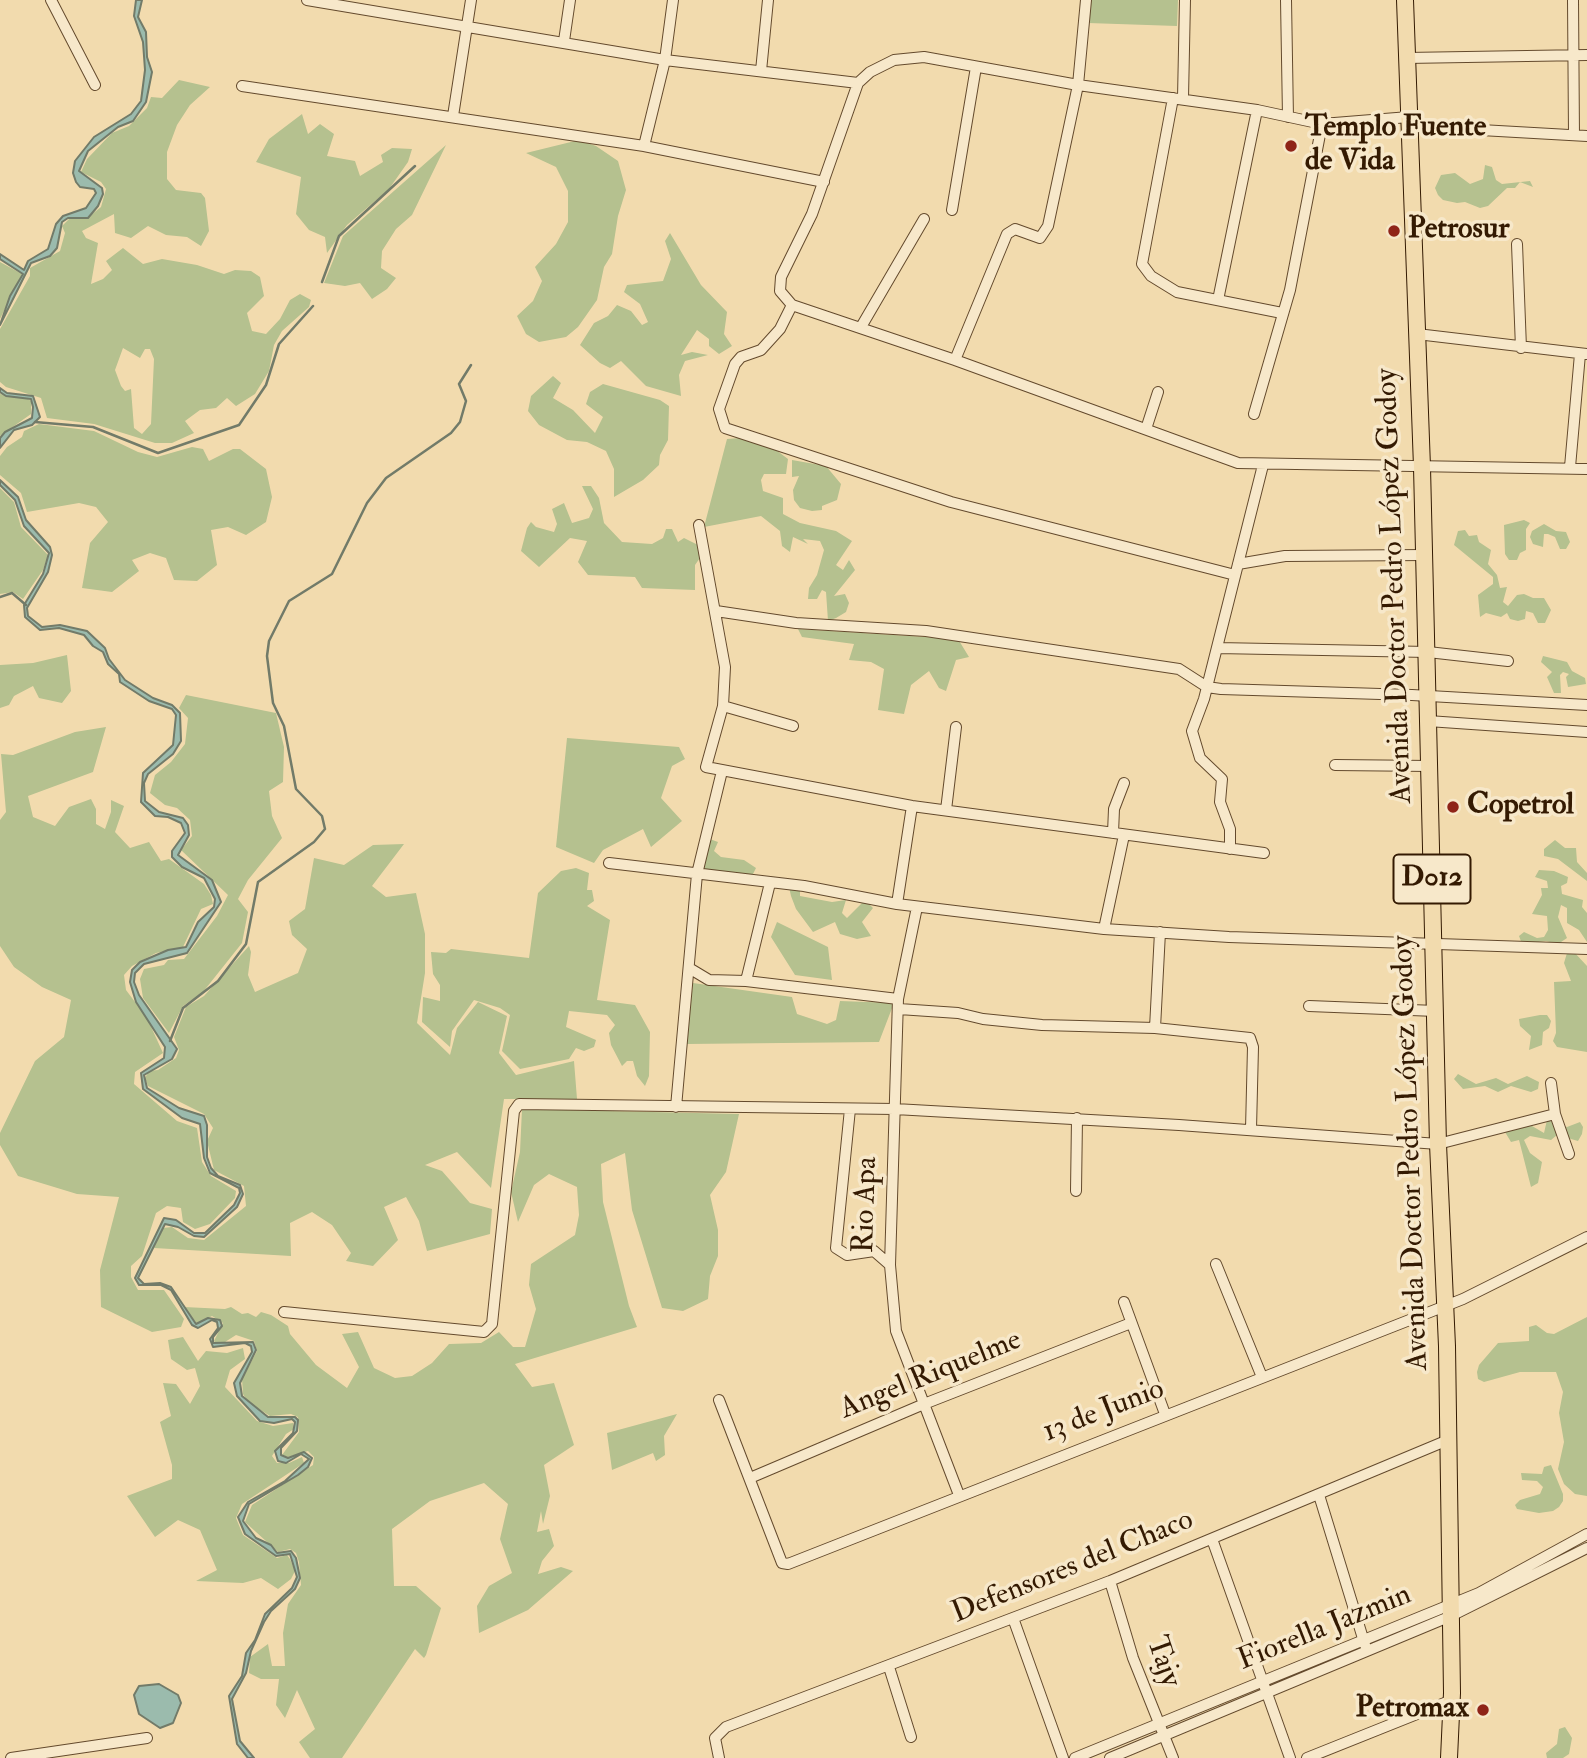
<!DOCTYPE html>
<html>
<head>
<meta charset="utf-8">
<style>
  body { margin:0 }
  canvas { display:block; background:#f2dbae }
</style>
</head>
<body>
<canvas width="1587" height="1758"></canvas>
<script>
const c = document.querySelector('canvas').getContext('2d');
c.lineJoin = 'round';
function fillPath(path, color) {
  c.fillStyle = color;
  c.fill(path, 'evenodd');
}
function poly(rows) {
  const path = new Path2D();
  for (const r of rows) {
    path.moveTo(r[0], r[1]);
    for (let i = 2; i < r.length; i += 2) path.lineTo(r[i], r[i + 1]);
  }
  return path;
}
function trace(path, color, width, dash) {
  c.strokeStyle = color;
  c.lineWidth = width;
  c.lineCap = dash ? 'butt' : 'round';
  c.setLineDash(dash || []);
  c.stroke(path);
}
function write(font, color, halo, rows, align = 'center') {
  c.font = font + ' "IM FELL Double Pica",serif';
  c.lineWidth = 7;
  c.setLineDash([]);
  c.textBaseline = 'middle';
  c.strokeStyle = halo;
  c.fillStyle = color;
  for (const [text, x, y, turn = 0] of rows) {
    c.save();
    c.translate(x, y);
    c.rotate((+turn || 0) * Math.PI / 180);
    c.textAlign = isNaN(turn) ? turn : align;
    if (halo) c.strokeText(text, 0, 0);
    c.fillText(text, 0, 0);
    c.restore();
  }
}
const green = poly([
  [1091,0,1178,0,1177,26,1088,23],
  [179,80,210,87,190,105,177,125,167,152,167,179,176,190,201,193,205,198,209,231,201,246,187,237,166,235,148,226,131,238,115,233,114,214,82,231,86,238,98,243,91,284,103,279,112,270,106,261,123,248,143,264,162,259,197,265,224,274,235,270,251,271,260,277,264,296,247,313,252,331,266,334,280,319,290,300,300,294,311,300,309,307,282,331,274,345,269,371,255,394,236,406,227,398,216,408,200,410,185,421,194,433,172,443,155,443,94,424,47,418,41,398,6,387,0,382,0,329,30,276,30,268,60,251,65,233,62,226,69,219,86,219,101,207,106,189,101,182,81,172,87,159,112,133,129,126,147,108,151,97,162,98],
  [123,348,140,358,145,349,150,349,154,359,151,424,142,434,134,428,131,389,125,391,121,386,115,370],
  [302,114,308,134,320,124,334,134,327,156,355,161,360,176,383,162,381,155,392,148,412,149,408,162,389,189,347,225,327,253,325,237,309,230,296,214,301,177,256,162,269,139],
  [579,140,596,146,618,161,626,190,618,216,612,254,604,267,597,300,578,327,566,337,539,342,526,334,517,316,533,301,542,281,535,267,556,244,568,222,568,191,556,167,526,153],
  [446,145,412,215,396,229,382,251,381,268,396,278,387,289,372,299,360,283,345,286,324,283,343,236],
  [1485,165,1492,167,1496,180,1502,184,1530,181,1533,187,1520,182,1515,188,1507,188,1488,206,1480,208,1465,202,1457,203,1443,200,1438,195,1435,188,1441,175,1455,173,1470,184,1483,179],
  [670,233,701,285,727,312,724,334,732,346,719,354,709,346,709,339,697,330,681,355,692,352,708,355,685,361,679,375,681,396,646,386,621,361,610,368,600,363,580,345,594,323,608,316,617,305,631,311,642,325,648,322,640,304,624,292,627,285,663,281,671,259,665,241],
  [0,262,22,274,0,319],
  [553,376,561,383,553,398,573,410,595,433,603,417,586,404,590,392,603,384,660,400,669,406,668,440,660,455,659,465,643,480,614,497,614,469,606,451,587,442,567,440,539,425,528,411,531,396],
  [0,394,28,399,31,401,31,414,0,436],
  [39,424,94,431,138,452,157,457,192,447,203,449,209,461,233,449,240,449,266,469,272,497,266,522,246,535,228,527,211,530,217,565,197,581,174,580,166,558,150,553,132,560,139,571,112,592,82,588,90,543,108,522,96,507,79,503,27,512,21,493,0,475,0,456,7,447,22,437,24,431],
  [740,438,776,450,788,459,786,474,764,474,761,480,763,491,783,498,783,514,800,523,836,531,852,541,836,565,843,570,849,560,855,570,834,596,845,594,849,603,846,612,836,618,828,621,826,592,822,590,817,599,808,599,809,588,817,575,824,550,820,541,803,539,808,544,793,537,790,552,782,546,780,531,761,516,704,527,727,439],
  [792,460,826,466,841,484,837,500,822,506,822,510,812,511,800,508,794,500,793,490,799,476,792,477],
  [582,486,591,486,599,498,604,523,622,542,652,544,663,538,666,529,672,529,678,542,684,538,700,546,702,555,695,565,695,590,642,588,635,577,588,575,578,562,587,541,570,538,539,567,521,551,527,528,531,522,536,527,554,532,557,524,552,509,564,503,572,523,589,518,593,509],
  [0,488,14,502,21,527,48,555,43,570,23,599,13,592,0,594],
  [1524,520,1530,523,1526,529,1526,550,1520,553,1517,560,1509,560,1505,554,1504,525],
  [1544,524,1556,531,1566,532,1570,542,1566,549,1560,549,1555,537,1548,534,1544,534,1543,547,1533,544,1530,537,1532,531],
  [1465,530,1469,536,1477,535,1479,542,1491,550,1488,564,1497,575,1500,588,1507,587,1503,602,1508,606,1517,595,1524,594,1533,598,1544,598,1551,610,1545,623,1538,623,1533,613,1526,611,1525,619,1518,621,1510,619,1507,613,1501,617,1486,613,1480,617,1478,595,1493,584,1493,577,1454,545,1458,531],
  [798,629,958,639,969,657,956,660,946,691,939,688,929,671,911,685,904,714,878,710,884,669,871,662,849,660,854,644,802,637],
  [67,655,71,691,62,703,39,698,33,686,14,696,9,705,0,708,0,665,33,663],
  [1543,656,1567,662,1572,671,1585,678,1586,684,1568,687,1566,677,1569,674,1563,672,1560,675,1561,693,1554,693,1547,677,1552,672,1541,662],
  [186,695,276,713,284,747,283,782,269,791,272,816,282,838,248,880,238,899,248,912,242,943,203,992,183,1006,169,1033,143,998,140,979,144,969,164,965,168,960,184,959,217,916,228,895,181,850,192,836,190,820,177,808,165,805,150,793,155,775,171,762,185,744,188,718,179,708],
  [106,727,93,772,28,796,33,817,55,826,69,807,91,799,96,809,96,824,105,829,111,812,111,800,124,806,115,832,130,848,149,842,161,861,169,859,204,884,211,895,213,904,201,909,183,947,156,953,132,966,124,975,126,990,147,1018,163,1053,135,1072,134,1084,177,1121,197,1128,202,1162,211,1176,236,1191,235,1198,210,1224,195,1229,183,1222,181,1208,167,1206,156,1213,142,1256,131,1266,131,1277,138,1290,164,1290,184,1319,181,1327,152,1332,101,1307,100,1270,119,1197,77,1194,18,1176,0,1145,0,1133,35,1061,64,1037,71,1000,42,987,14,967,0,946,0,820,6,812,1,754,13,755,75,732],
  [567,738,679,747,685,759,672,766,661,798,682,821,651,847,643,829,603,850,594,863,556,847],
  [707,838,718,842,714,851,721,857,744,860,756,868,752,876,697,873],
  [1555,840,1565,848,1576,848,1577,862,1587,873,1587,881,1558,859,1544,856,1544,849],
  [404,844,372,886,386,897,416,893,425,934,425,973,417,1023,450,1055,457,1028,478,1002,507,1016,499,1053,516,1075,574,1061,577,1099,504,1099,491,1188,457,1152,425,1165,442,1171,470,1203,492,1209,490,1234,427,1251,419,1221,406,1197,384,1207,398,1240,373,1266,346,1261,351,1253,332,1225,312,1212,290,1223,291,1256,154,1248,163,1228,172,1227,188,1238,204,1240,246,1206,244,1186,214,1170,207,1141,213,1128,204,1114,148,1086,145,1078,149,1071,158,1070,176,1058,179,1050,174,1037,186,1007,204,996,249,946,251,952,248,975,255,992,298,973,307,949,292,935,289,921,305,909,314,858,344,865,373,845],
  [576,868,589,873,587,890,592,890,594,901,587,906,610,920,597,1000,635,1005,650,1032,649,1076,645,1086,637,1076,633,1061,627,1061,622,1066,611,1045,609,1033,615,1025,607,1015,569,1011,566,1027,596,1040,594,1047,584,1051,576,1048,569,1059,520,1069,502,1051,510,1015,500,1008,474,1000,452,1031,450,1047,422,1022,423,997,440,1001,440,985,433,974,431,952,446,953,451,949,529,958,538,893,561,871],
  [1539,870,1554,871,1568,877,1567,883,1561,886,1562,894,1583,900,1582,907,1587,913,1587,942,1579,930,1567,923,1567,908,1561,905,1558,917,1567,938,1558,944,1546,941,1522,944,1519,936,1524,932,1537,938,1544,937,1548,930,1547,916,1532,914,1542,895,1541,888,1548,888,1547,881,1535,877],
  [800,886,800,896,832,902,846,900,842,913,847,918,865,900,873,908,862,922,871,936,857,939,840,934,835,922,813,932,796,909,791,896,789,887],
  [777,922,828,947,832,980,795,975,771,937],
  [1574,952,1587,966,1587,1052,1557,1047,1553,1041,1556,1033,1554,982,1571,981,1564,963,1567,953],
  [693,983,792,997,797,1014,827,1024,836,1020,840,1001,894,1003,879,1042,686,1044],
  [1540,1015,1547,1015,1551,1021,1549,1028,1543,1032,1542,1045,1529,1050,1531,1036,1520,1026,1519,1019],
  [1458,1074,1476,1084,1496,1078,1508,1084,1527,1076,1539,1082,1538,1089,1531,1092,1511,1086,1498,1092,1485,1086,1463,1089,1454,1079],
  [522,1109,739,1114,726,1172,710,1195,718,1230,718,1256,710,1276,708,1299,683,1311,662,1308,632,1210,625,1153,601,1164,603,1202,629,1306,637,1327,515,1364,532,1387,554,1383,574,1445,544,1465,550,1496,543,1524,541,1511,537,1532,549,1529,554,1546,542,1561,538,1574,561,1567,573,1571,528,1610,479,1633,477,1606,489,1586,512,1573,500,1539,508,1504,484,1483,430,1501,392,1529,394,1586,416,1586,441,1608,426,1655,424,1658,415,1649,342,1758,310,1758,299,1742,315,1729,297,1690,285,1718,276,1705,279,1679,261,1679,249,1673,250,1657,268,1644,272,1666,285,1666,283,1633,288,1604,301,1585,299,1562,296,1553,290,1549,278,1552,245,1522,252,1505,313,1465,314,1457,308,1451,288,1457,282,1455,299,1432,298,1417,291,1414,270,1416,248,1402,243,1394,242,1379,257,1351,254,1341,236,1335,225,1342,216,1343,214,1341,223,1323,212,1316,197,1324,184,1307,225,1309,231,1307,242,1314,248,1313,256,1317,261,1312,271,1315,288,1326,290,1334,316,1365,347,1388,359,1367,342,1334,358,1332,374,1368,395,1378,412,1376,432,1363,449,1344,481,1343,499,1332,513,1347,525,1347,536,1309,529,1285,531,1264,575,1235,579,1215,577,1187,549,1174,534,1185,518,1222,511,1192,520,1152],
  [1547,1120,1567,1127,1580,1122,1583,1127,1582,1134,1578,1141,1557,1135,1551,1140,1530,1136,1524,1140,1530,1153,1542,1162,1538,1183,1531,1187,1519,1140,1511,1142,1505,1132,1510,1128,1532,1126,1544,1133],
  [1587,1317,1587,1496,1575,1494,1564,1484,1558,1469,1564,1442,1559,1413,1563,1392,1556,1372,1520,1372,1484,1382,1478,1379,1477,1372,1479,1365,1498,1343,1529,1341,1529,1327,1536,1325,1547,1333,1554,1334],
  [183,1337,198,1361,206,1351,227,1353,243,1348,245,1359,230,1370,225,1387,257,1421,273,1426,293,1423,294,1429,286,1434,272,1456,277,1463,289,1463,302,1457,304,1463,242,1504,236,1518,243,1535,277,1558,287,1555,290,1559,295,1571,291,1579,278,1589,261,1578,243,1583,196,1581,217,1570,200,1530,178,1520,155,1537,127,1496,172,1479,172,1465,160,1422,171,1416,163,1383,176,1384,190,1404,200,1386,195,1368,187,1370,171,1359,168,1340],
  [677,1414,664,1436,665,1455,656,1461,653,1453,612,1470,607,1433],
  [1551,1465,1563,1494,1563,1501,1559,1507,1553,1511,1539,1513,1517,1509,1515,1505,1520,1500,1540,1494,1543,1487,1537,1481,1522,1480,1521,1473,1542,1474,1544,1467],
  [1565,1727,1572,1738,1569,1754,1563,1758,1547,1758,1546,1753,1557,1744,1559,1729]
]);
const water = poly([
  [136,0,142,0,138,17,146,32,147,57,152,72,146,102,133,121,118,127,88,151,79,171,102,188,103,194,98,206,88,218,68,218,62,222,57,248,50,256,31,263,0,325,10,296,23,274,0,259,0,254,24,270,28,261,48,249,56,224,63,216,86,208,96,193,94,189,80,187,76,182,73,173,75,161,94,137,131,114,141,101,145,70,143,42,134,16,136,0],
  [0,388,7,393,33,396,40,417,32,425,14,430,0,448,0,438,5,432,32,418,33,407,31,399,6,396,0,392,0,388],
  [0,480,18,497,26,520,50,547,52,555,48,572,27,608,28,616,42,627,60,625,87,631,105,648,109,659,125,680,153,698,172,705,180,713,181,741,173,754,148,774,144,783,145,801,159,812,183,818,188,825,189,835,178,855,212,880,221,902,187,953,144,964,135,973,134,982,139,995,177,1049,172,1059,144,1075,147,1088,179,1108,204,1116,207,1125,207,1157,211,1168,218,1176,240,1185,243,1194,237,1207,204,1237,194,1236,178,1227,165,1224,138,1278,144,1284,160,1283,171,1287,196,1324,208,1318,220,1320,222,1326,213,1337,213,1343,253,1342,256,1350,240,1383,242,1396,268,1417,295,1417,298,1420,297,1431,281,1448,281,1455,288,1458,304,1452,312,1458,308,1467,298,1475,249,1504,243,1521,256,1538,271,1545,277,1553,291,1551,296,1558,300,1578,295,1589,271,1611,264,1622,251,1651,246,1673,232,1699,240,1741,254,1758,248,1758,237,1744,229,1696,242,1676,246,1653,255,1640,265,1614,292,1588,297,1577,290,1554,276,1556,245,1534,238,1517,248,1502,285,1481,309,1459,301,1454,286,1463,278,1461,275,1451,293,1433,295,1422,292,1419,274,1423,260,1421,237,1396,234,1383,252,1352,251,1346,245,1343,213,1347,210,1339,218,1328,217,1322,212,1320,198,1328,192,1325,171,1290,161,1285,139,1285,135,1278,164,1218,176,1220,194,1233,205,1233,234,1205,240,1193,239,1188,210,1173,204,1158,200,1124,182,1118,143,1089,141,1073,164,1058,165,1047,136,1002,130,982,132,970,140,962,168,950,186,947,198,922,214,907,215,899,204,878,182,867,172,857,172,851,185,833,181,823,168,817,155,816,141,802,143,773,173,745,176,715,172,709,149,701,120,682,119,674,108,664,103,652,93,646,84,635,59,628,40,630,25,617,24,605,43,574,49,553,24,526,15,500,0,485,0,480],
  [159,1684,178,1695,181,1703,173,1723,160,1728,139,1714,134,1695,139,1686,159,1684]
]);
const stream = poly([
  [322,282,339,236,415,166],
  [35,422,93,427,158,453,239,425,266,385,279,344,313,306],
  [0,597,12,593,26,605],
  [170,1041,183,1008,218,981,246,944,258,882,314,842,325,829,322,816,296,789,284,726,273,703,267,656,269,641,289,601,332,574,367,503,386,478,451,433,460,422,466,401,459,384,471,365]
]);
const street = poly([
  [51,0,95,85],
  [307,0,665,60,858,83],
  [1286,0,1288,117],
  [1573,0,1574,135],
  [564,41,570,0],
  [1406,58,1587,55],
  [761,71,768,0],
  [242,86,644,146,824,182],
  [1173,98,1142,264,1151,276,1177,292,1282,313],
  [1183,98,1185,0],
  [453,116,471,0],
  [1409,117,1322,124,1257,110,1078,85,924,57,894,60,870,72,858,83,812,214,781,277,780,291,792,305,955,360,1238,463,1587,469],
  [1410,126,1587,136],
  [644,146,665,60,673,0],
  [952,210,976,67],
  [1517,244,1521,348],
  [1218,300,1257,110],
  [792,305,780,329,761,350,741,357,735,364,719,409,725,428,951,502,1235,575],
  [861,327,924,219],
  [1417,334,1587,354],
  [955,360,1007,234,1015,229,1040,238,1048,226,1078,85,1086,0],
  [1254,414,1290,290,1322,124],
  [1146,429,1158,392],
  [1570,467,1580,354],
  [699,525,725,667,723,706,706,767,912,806,1264,853],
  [1238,564,1285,556,1425,555],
  [716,611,796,623,926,631,1179,669,1207,687,1221,689,1412,695,1587,705],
  [1217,648,1428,652,1508,661],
  [723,706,793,726],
  [1428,721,1587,732],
  [1335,765,1430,766],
  [946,810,956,727],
  [1113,833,1114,809,1124,783],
  [1230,849,1230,829,1220,802,1222,779,1200,758,1192,731,1204,699,1263,465],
  [609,863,804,886,897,904,1104,929,1229,937,1587,949],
  [770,883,746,981,898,999],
  [897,904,912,806],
  [917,907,898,999,890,1265,896,1331,959,1495],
  [1104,929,1124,835],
  [689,968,709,980,746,981],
  [1309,1006,1436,1011],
  [899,1009,958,1013,983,1019,1042,1025,1155,1028,1250,1038,1253,1047,1251,1129],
  [1155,1028,1160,932],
  [1551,1083,1555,1114,1569,1154],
  [676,1107,697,874,722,771],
  [850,1109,836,1248,847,1255,874,1251,890,1265],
  [1076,1191,1077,1118],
  [1216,1264,1262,1377],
  [1124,1302,1165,1414],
  [284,1312,484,1332,492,1324,514,1111,519,1104,895,1109,1179,1125,1438,1144,1555,1114],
  [719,1400,782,1563,788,1564,1463,1299,1587,1237],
  [750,1478,924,1404,1131,1323],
  [1319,1495,1365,1645],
  [1212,1539,1290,1758],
  [1110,1581,1133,1658,1173,1758],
  [1013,1618,1063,1758],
  [889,1667,911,1737],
  [11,1758,147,1738],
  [719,1758,715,1738,726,1727,1110,1581,1448,1440],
  [1075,1758,1479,1593,1587,1534],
  [1110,1758,1451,1616,1587,1548],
  [1307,1758,1452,1700]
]);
const primary = poly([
  [1405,0,1422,467,1438,1144,1447,1346,1452,1693,1449,1758]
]);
const markers = [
  [1291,146,7,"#8f2418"],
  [1394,231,7,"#8f2418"],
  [1453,807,7,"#8f2418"],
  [1483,1710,7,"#8f2418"]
];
const shields = [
  [1432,879,77]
];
const shieldNames = [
  ["D012",1432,879]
];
const poiNames = [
  ["Templo Fuente",1305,129],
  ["de Vida",1305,163],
  ["Petrosur",1408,231],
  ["Copetrol",1467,807],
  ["Petromax",1469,1710,"right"]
];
const streetNames = [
  ["Avenida Doctor Pedro López Godoy",1396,586,-92],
  ["Avenida Doctor Pedro López Godoy",1412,1153,-92],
  ["Rio Apa",867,1205,-88],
  ["Angel Riquelme",931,1376,-22],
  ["13 de Junio",1104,1412,-21],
  ["Defensores del Chaco",1073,1568,-22],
  ["Fiorella Jazmin",1325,1629,-22],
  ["Tajy",1162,1662,71]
];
fillPath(green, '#b5c18f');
fillPath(water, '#9bbbad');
trace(water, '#727b69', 2);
trace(stream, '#727b69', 2.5);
trace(street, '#644a2d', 12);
trace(primary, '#341a02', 18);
trace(street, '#f7e8ca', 10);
trace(primary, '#f2dbae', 16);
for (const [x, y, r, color] of markers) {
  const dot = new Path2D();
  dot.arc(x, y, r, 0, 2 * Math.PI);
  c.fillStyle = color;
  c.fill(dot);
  trace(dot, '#f7e8ca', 2.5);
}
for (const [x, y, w] of shields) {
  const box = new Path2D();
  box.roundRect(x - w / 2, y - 24.5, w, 49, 5);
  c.fillStyle = '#f7e8ca';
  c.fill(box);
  trace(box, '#341a02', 2);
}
write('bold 28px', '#341a02', null, shieldNames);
write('bold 30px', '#341a02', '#f7e8ca', poiNames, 'left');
write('30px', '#341a02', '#f7e8ca', streetNames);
</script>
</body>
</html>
